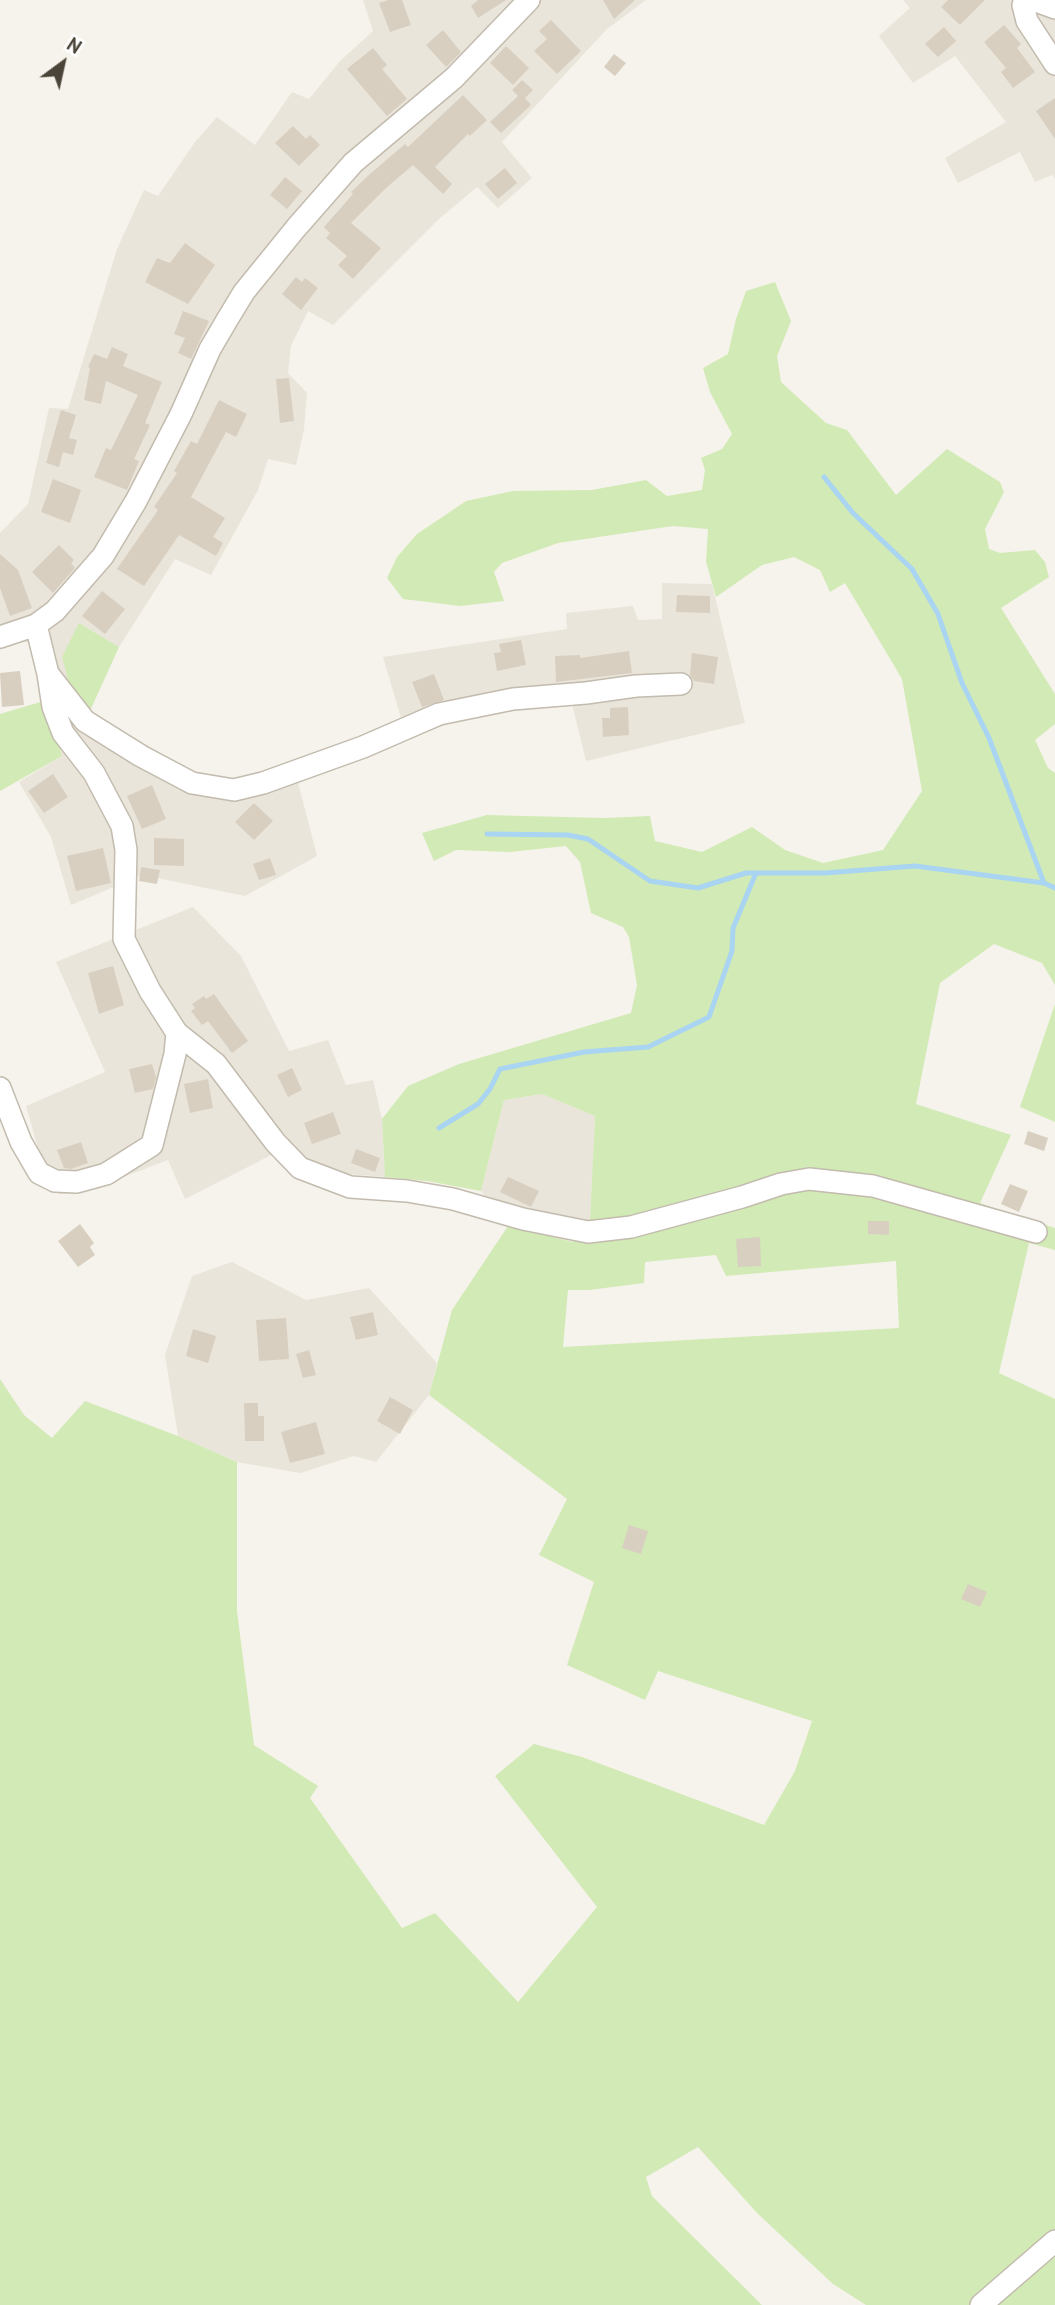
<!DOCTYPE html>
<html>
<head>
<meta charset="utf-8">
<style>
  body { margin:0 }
  #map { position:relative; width:1055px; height:2305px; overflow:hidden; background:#f6f3ec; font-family:"PT Sans",sans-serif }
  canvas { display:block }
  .north { position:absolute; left:28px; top:28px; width:70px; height:70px; -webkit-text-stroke:5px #fff; paint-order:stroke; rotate:33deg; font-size:19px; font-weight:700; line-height:28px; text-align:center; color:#4b4439 }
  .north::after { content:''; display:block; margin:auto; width:24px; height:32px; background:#4b4439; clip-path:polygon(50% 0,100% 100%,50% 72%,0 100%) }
</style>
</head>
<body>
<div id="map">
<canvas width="1055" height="2305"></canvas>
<div class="north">N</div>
</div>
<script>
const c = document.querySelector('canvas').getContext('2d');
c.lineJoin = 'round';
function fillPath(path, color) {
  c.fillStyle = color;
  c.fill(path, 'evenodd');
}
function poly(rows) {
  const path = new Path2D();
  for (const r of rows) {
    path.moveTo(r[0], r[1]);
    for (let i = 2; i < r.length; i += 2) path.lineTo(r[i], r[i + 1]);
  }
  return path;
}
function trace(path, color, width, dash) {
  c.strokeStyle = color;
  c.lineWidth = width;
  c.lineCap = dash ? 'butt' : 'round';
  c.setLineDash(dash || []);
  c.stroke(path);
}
const residential = poly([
  [363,0,646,0,607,29,502,142,532,178,498,208,477,187,439,219,333,325,308,311,291,346,288,373,307,393,304,429,296,465,268,459,258,490,211,575,175,559,119,647,79,623,90,711,192,772,231,780,254,777,293,763,317,856,245,896,142,875,71,905,51,837,19,782,62,756,34,646,22,640,0,650,0,533,28,504,49,408,68,409,117,249,144,190,158,196,195,142,217,117,255,145,292,92,309,99,340,61,373,31],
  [903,0,1055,0,1055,179,1052,175,1035,182,1020,152,958,183,945,158,1006,122,955,56,913,83,879,36,910,8],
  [662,583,712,584,745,723,586,761,571,700,490,709,410,738,401,718,383,657,567,629,566,613,633,606,638,620,662,619],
  [193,907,241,956,289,1051,328,1040,346,1085,373,1080,382,1119,385,1177,347,1174,313,1163,291,1145,185,1199,168,1160,81,1193,59,1194,39,1152,26,1106,105,1072,56,962],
  [542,1094,595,1116,590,1220,574,1241,508,1226,481,1191,504,1100],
  [232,1262,306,1300,369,1288,437,1363,429,1395,376,1462,354,1456,300,1473,237,1462,178,1436,165,1355,192,1276]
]);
const green = poly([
  [775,282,791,321,777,356,781,382,826,423,847,430,896,495,947,449,1000,482,1004,492,985,529,989,549,1000,553,1035,550,1045,562,1049,577,1001,608,1055,694,1055,724,1035,740,1048,768,1055,773,1055,985,1042,963,994,944,940,983,916,1104,1011,1135,980,1203,1055,1228,1055,1250,1029,1243,999,1373,1055,1399,1055,2305,866,2305,833,2284,757,2213,698,2147,646,2177,652,2196,762,2305,0,2305,0,1379,24,1415,52,1438,85,1401,178,1436,237,1462,237,1611,254,1745,318,1786,310,1798,402,1928,435,1913,518,2002,597,1907,495,1776,534,1744,582,1757,764,1825,795,1771,812,1721,658,1671,645,1700,567,1665,594,1582,539,1555,567,1499,429,1395,452,1310,508,1226,573,1242,590,1220,595,1116,542,1094,504,1100,481,1191,427,1181,385,1177,382,1119,408,1086,459,1064,631,1013,637,985,629,937,623,927,591,913,580,862,566,846,510,852,456,850,434,861,422,833,487,815,605,818,650,816,655,841,702,852,752,827,785,850,823,863,883,850,922,791,902,679,845,583,830,592,820,570,794,557,762,565,716,597,706,562,708,529,673,526,558,543,502,563,494,572,504,601,460,606,403,599,387,578,397,557,417,534,466,501,513,491,592,490,646,480,667,496,702,490,705,470,701,458,722,449,732,434,710,392,703,368,728,354,736,319,746,291],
  [716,1255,726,1276,896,1261,899,1328,563,1347,568,1290,589,1290,644,1283,645,1262],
  [79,623,119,647,90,711,71,690,62,657],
  [47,700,62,756,0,791,0,714],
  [1055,1004,1055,1122,1020,1107]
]);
const stream = poly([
  [824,477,853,513,912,569,938,614,962,683,989,738,1044,883],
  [487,834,568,835,588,839,650,881,698,888,746,873,825,873,915,866,1044,883,1055,888],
  [439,1128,478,1104,490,1089,500,1069,584,1052,648,1047,709,1017,732,951,733,928,756,873]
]);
const building = poly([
  [388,0,402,0,411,25,390,32,379,3],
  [478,0,506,0,478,18,471,6],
  [603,0,635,0,614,19],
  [948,0,985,0,960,25,941,7],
  [551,20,581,51,557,74,534,51,547,39,539,31],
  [1004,25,1021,44,1017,48,1035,72,1013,88,1001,72,1006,68,984,42],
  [944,27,956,41,938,57,925,44],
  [443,30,461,52,446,67,426,45],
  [506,46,529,68,513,85,490,63],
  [373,48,387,65,382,69,407,99,387,116,347,69],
  [614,54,626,63,615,76,604,67],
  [522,80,533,90,525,98,531,105,501,133,490,122,518,96,512,90],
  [463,95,487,120,470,136,468,134,435,167,452,184,443,194,413,165,386,188,351,223,381,248,353,279,338,265,347,256,326,238,330,233,324,227,353,194,351,192,370,174,405,144,408,147],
  [1055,98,1055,139,1036,111],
  [293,126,306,139,310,135,320,145,299,166,275,143],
  [505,168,517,183,498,199,485,184],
  [285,177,302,191,287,209,270,195],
  [185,243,215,265,188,304,145,282,157,258,170,263],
  [296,277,302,282,305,278,318,288,301,310,282,294],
  [183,311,209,321,191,359,178,353,185,338,174,334],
  [112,347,128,354,123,366,162,382,145,423,150,425,134,459,139,461,127,490,94,477,106,448,111,450,138,395,106,381,101,404,84,400,90,368,88,367,94,354,107,359],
  [289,378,294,421,280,423,276,379],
  [219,400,247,414,236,437,226,432,191,497,225,518,213,537,223,543,216,556,179,535,144,586,117,569,158,510,154,507,177,473,174,471,191,441,197,444],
  [61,410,76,415,69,438,77,440,73,455,63,452,59,467,46,463],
  [53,479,81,490,70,523,41,512],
  [59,545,74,560,71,563,75,568,53,593,32,572],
  [0,554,18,570,32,608,10,616,0,588],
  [102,591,125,609,105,634,82,616],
  [677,595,710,596,710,613,676,612],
  [521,640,526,665,497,671,494,653,501,652,499,644],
  [629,651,632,673,556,682,555,656,580,655,580,658],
  [692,653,718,657,714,684,694,681,690,675],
  [20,671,24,705,2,707,0,673],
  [434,674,444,700,422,707,412,682],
  [628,707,629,735,603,737,602,718,610,718,610,708],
  [53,774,68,797,44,813,28,791],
  [152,785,166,819,142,829,127,796],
  [254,803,273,821,254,840,235,822],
  [154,838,184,839,184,866,154,865],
  [103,848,111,883,76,891,67,856],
  [270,858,276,875,259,880,253,864],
  [141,867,160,870,157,884,139,881],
  [113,966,124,1005,99,1014,88,973],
  [214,994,248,1041,232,1053,208,1021,202,1025,191,1011,195,1008,192,1004,204,996,206,999],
  [152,1064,156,1077,153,1089,135,1093,129,1069],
  [292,1068,302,1090,288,1097,277,1075],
  [208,1079,213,1108,190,1113,184,1084],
  [333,1112,341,1134,312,1144,304,1123],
  [1028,1131,1048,1138,1044,1151,1024,1144],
  [81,1142,88,1163,71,1169,64,1168,57,1150],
  [356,1149,380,1158,375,1172,351,1163],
  [508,1177,539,1191,531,1207,500,1192],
  [1010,1184,1028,1191,1019,1212,1001,1204],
  [868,1221,889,1221,889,1235,868,1234],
  [80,1224,94,1243,90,1247,95,1255,78,1267,58,1241],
  [760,1237,761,1266,738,1267,736,1239],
  [373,1312,378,1335,356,1340,350,1317],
  [286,1318,289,1359,259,1361,256,1320],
  [193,1329,216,1336,208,1363,186,1356],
  [309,1350,316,1375,303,1378,296,1354],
  [390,1397,413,1410,400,1434,377,1421],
  [244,1403,258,1403,258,1416,264,1416,264,1441,245,1441],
  [316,1422,325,1454,290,1463,281,1432],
  [629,1525,648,1531,641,1554,622,1548],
  [968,1584,987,1592,980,1607,961,1599]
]);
const minor = poly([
  [1026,0,1023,5,1027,21,1055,64],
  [1033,0,1055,8],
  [0,637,36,625,55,611,103,556,136,501,181,414,210,349,227,320,244,292,296,228,353,163,454,78,529,0],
  [49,675,85,721,141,756,192,783,234,790,263,783,363,747,439,714,513,699,586,693,636,686,681,684],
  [177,1033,216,1064,275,1142,300,1168,350,1187,407,1191,453,1199,523,1219,588,1232,631,1227,742,1197,781,1184,809,1179,873,1186,1036,1232],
  [0,1088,21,1142,39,1173,55,1181,77,1182,106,1174,152,1145,175,1054,177,1033,150,991,124,939,126,850,122,826,94,773,63,733,53,707,48,674,36,625],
  [981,2305,1055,2241]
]);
fillPath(residential, '#eae5da');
fillPath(green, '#d2eab5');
trace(stream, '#a9d4f2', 5);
fillPath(building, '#d8cfc1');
trace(minor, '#c2bbae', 24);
trace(minor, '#fff', 21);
</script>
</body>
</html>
